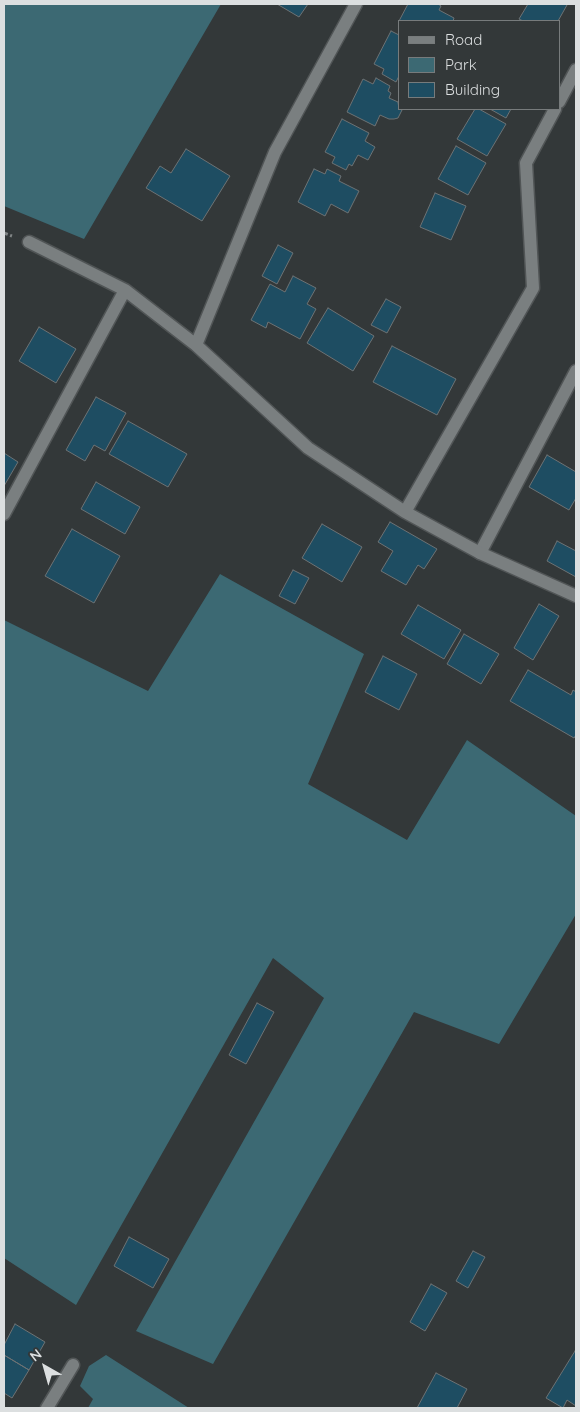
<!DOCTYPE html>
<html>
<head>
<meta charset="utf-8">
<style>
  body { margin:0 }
  #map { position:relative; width:580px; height:1412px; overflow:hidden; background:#333839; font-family:Quicksand,sans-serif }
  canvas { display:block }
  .frame { position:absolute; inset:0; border:5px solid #dcdfe0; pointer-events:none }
  .legend { position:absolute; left:398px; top:20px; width:162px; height:90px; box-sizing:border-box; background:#333839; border:1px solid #777b7c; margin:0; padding:6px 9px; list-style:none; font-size:15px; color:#dcdfe0 }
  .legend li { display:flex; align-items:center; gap:10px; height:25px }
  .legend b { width:25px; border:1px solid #777b7c }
  .north { position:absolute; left:20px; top:1342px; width:50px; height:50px; -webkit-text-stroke:4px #333839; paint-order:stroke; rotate:322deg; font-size:14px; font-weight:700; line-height:20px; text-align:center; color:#dcdfe0 }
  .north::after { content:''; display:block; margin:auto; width:18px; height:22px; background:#dcdfe0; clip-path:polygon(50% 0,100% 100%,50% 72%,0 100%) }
</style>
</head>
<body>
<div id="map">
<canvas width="580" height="1412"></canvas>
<div class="frame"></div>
<ul class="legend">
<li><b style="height:6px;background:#7a7f80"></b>Road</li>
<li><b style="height:14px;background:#3c6973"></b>Park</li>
<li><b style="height:14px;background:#1e4d62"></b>Building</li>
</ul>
<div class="north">N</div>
</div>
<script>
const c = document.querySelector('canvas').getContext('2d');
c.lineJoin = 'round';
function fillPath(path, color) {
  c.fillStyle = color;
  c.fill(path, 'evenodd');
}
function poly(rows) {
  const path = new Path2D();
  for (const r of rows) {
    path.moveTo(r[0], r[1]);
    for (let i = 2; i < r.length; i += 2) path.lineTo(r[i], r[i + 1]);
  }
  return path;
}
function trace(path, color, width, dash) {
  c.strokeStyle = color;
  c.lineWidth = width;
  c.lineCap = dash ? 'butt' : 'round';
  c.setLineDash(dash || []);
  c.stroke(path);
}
const green = poly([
  [4,4,221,4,84,239,4,206],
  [220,574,364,654,308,784,407,840,467,740,576,816,576,914,499,1044,414,1012,213,1364,136,1331,324,998,273,958,76,1305,4,1258,4,620,148,691],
  [106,1355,189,1408,88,1408,93,1399,80,1386,89,1366]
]);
const building = poly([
  [277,4,308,4,299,17,277,4],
  [408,4,438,4,441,6,439,10,454,18,453,21,399,21,408,4],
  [528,4,565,4,567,5,558,21,523,21,519,19,528,4],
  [391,31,399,35,399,76,396,82,382,74,384,69,374,64,391,31],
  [376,78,390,86,388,91,391,93,389,98,398,102,399,109,402,110,398,118,394,119,389,119,380,115,375,126,347,112,363,79,373,84,376,78],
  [475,109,479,109,506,124,487,156,457,139,475,109],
  [490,109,511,109,506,118,490,109],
  [342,119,369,133,365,141,375,147,368,160,358,155,352,166,349,164,346,170,332,163,335,157,325,152,342,119],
  [456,146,486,163,468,195,438,179,456,146],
  [186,149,230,176,202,221,146,188,160,166,171,173,186,149],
  [314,169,325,174,327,169,341,176,339,181,359,191,348,213,331,204,325,216,298,202,314,169],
  [435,193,466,206,451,240,420,227,435,193],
  [278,245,293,253,277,284,262,276,278,245],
  [293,276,316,288,307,304,316,309,300,339,268,322,266,328,251,320,270,284,285,292,293,276],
  [386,299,401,307,387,333,371,325,386,299],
  [328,308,374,336,353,371,307,343,328,308],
  [39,327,76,349,56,383,19,361,39,327],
  [392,346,456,379,437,415,373,382,392,346],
  [96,397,126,413,105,451,94,445,85,461,66,450,96,397],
  [128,421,187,454,168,487,109,454,128,421],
  [4,453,18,462,4,486,4,453],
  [547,455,576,472,576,498,569,510,529,487,547,455],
  [96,482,140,507,125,534,81,509,96,482],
  [390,522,437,549,424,569,418,565,406,585,381,571,393,551,378,542,390,522],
  [322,524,362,547,342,582,302,558,322,524],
  [72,529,120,556,94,603,45,576,72,529],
  [557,541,576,551,576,577,547,561,557,541],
  [293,570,309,578,295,604,279,596,293,570],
  [539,604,559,616,533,660,514,648,539,604],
  [418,605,461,630,444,659,401,634,418,605],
  [464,634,499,654,481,684,447,664,464,634],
  [383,656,417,674,399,710,365,692,383,656],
  [528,670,571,695,573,690,576,692,576,735,574,738,510,701,528,670],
  [257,1003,274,1012,246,1064,229,1055,257,1003],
  [129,1237,169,1259,153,1288,114,1266,129,1237],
  [473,1251,485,1257,468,1288,456,1281,473,1251],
  [431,1284,447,1293,425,1331,410,1322,431,1284],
  [15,1324,45,1342,29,1370,4,1355,4,1345,15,1324],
  [575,1351,576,1352,576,1406,567,1400,563,1408,546,1398,575,1351],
  [4,1355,29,1370,12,1398,4,1393,4,1355],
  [436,1373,467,1389,457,1408,417,1408,436,1373]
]);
const path = poly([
  [4,233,12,236]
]);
const service = poly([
  [480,553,576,371]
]);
const minor = poly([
  [559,102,576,70],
  [29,242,125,290,196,345,308,448,405,512,480,553,576,596],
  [196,345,275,152,356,4],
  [405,512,533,288,526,163,555,109],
  [4,514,125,290],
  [47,1408,73,1365]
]);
fillPath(green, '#3c6973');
fillPath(building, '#1e4d62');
trace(building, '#6d7274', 1);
trace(service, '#515556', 15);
trace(minor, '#515556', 15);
trace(path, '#818586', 3, [4, 2.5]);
trace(service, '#7a7f80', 12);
trace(minor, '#7a7f80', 12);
</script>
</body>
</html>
